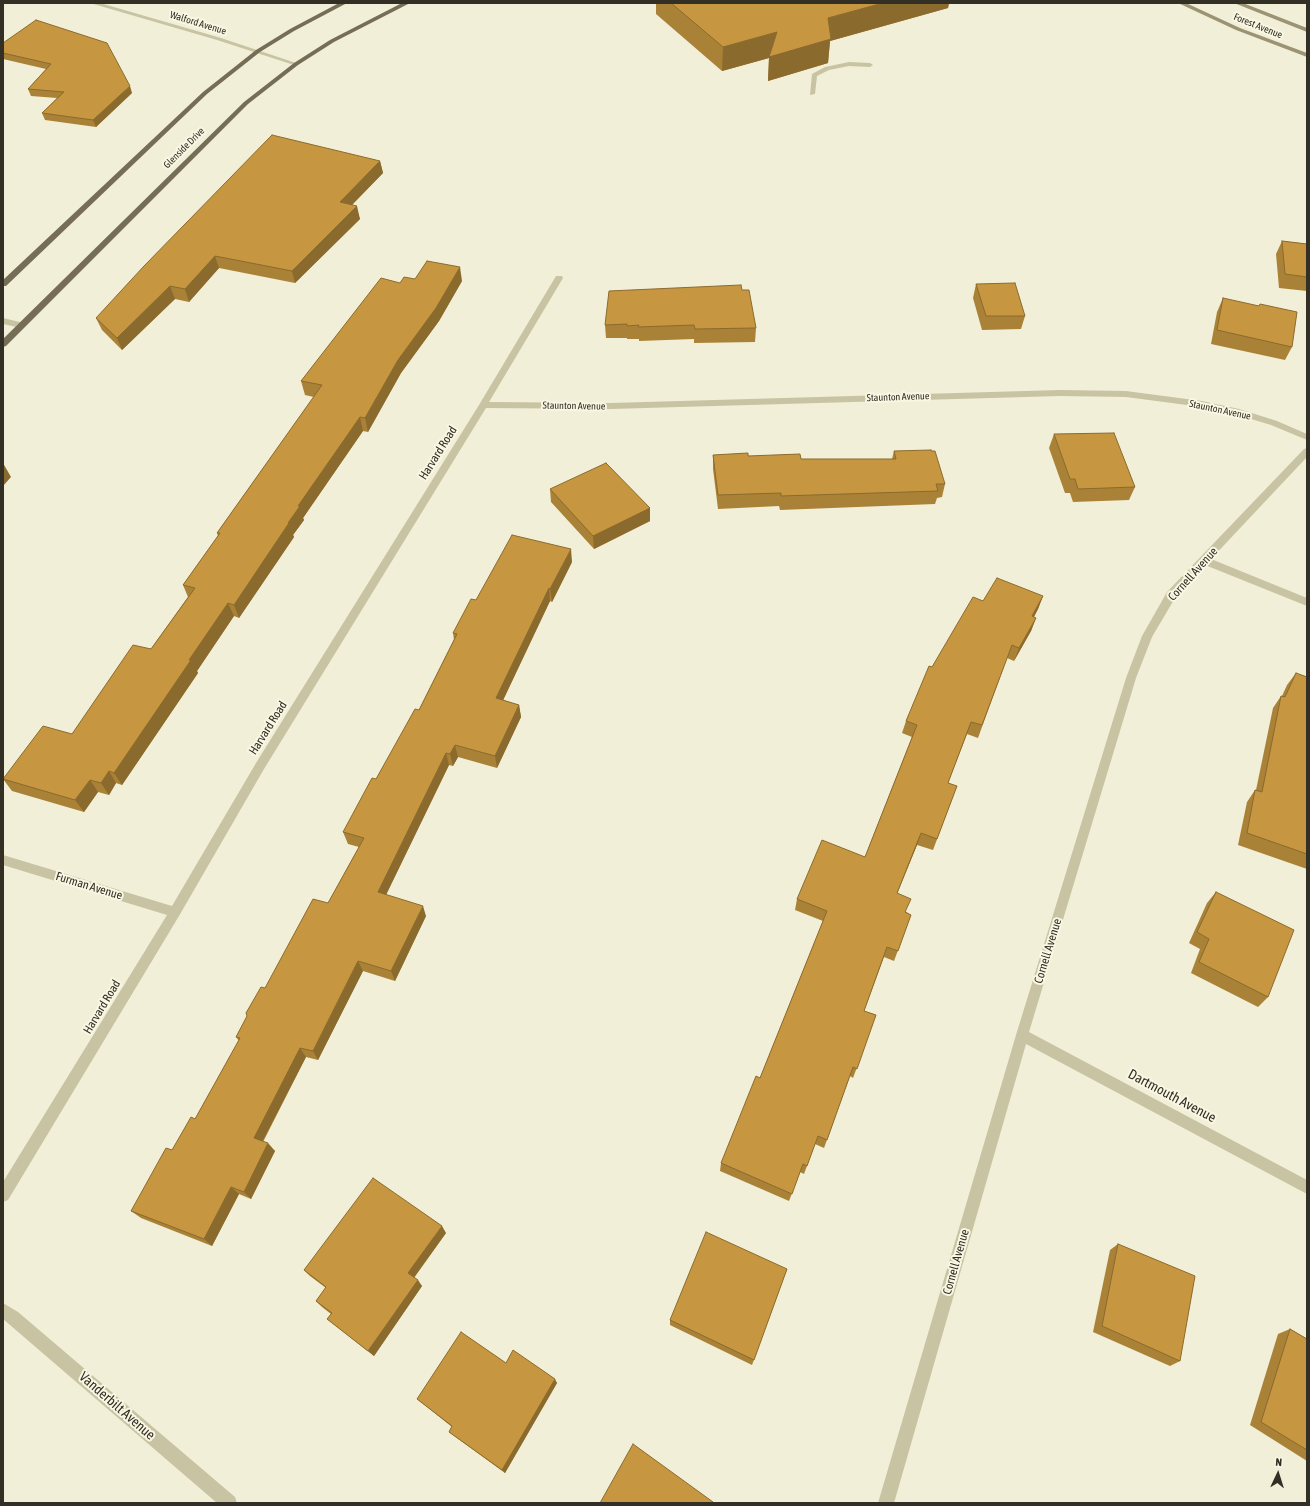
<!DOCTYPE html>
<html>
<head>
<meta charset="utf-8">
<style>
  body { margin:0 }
  #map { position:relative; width:1310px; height:1506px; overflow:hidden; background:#f1efd7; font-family:"Asap Condensed",sans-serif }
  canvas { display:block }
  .frame { position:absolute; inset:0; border:4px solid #332f25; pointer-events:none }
  .north { position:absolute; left:1258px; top:1454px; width:40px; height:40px; -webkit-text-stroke:3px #f9f7e3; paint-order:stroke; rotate:4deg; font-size:11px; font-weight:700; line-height:16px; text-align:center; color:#332f25 }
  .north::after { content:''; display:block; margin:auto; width:14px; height:18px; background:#332f25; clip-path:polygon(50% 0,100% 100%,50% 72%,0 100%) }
</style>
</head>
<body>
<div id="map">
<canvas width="1310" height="1506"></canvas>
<div class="frame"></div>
<div class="north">N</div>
</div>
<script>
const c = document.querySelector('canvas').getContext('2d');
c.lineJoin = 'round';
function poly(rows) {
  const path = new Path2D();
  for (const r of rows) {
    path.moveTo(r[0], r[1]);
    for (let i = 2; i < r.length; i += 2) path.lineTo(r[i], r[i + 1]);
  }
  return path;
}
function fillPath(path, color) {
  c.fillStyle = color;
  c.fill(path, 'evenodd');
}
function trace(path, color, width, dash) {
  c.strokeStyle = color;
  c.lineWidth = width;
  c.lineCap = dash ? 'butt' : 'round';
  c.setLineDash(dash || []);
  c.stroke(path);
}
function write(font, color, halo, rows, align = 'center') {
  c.font = font + ' "Asap Condensed",sans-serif';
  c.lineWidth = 4;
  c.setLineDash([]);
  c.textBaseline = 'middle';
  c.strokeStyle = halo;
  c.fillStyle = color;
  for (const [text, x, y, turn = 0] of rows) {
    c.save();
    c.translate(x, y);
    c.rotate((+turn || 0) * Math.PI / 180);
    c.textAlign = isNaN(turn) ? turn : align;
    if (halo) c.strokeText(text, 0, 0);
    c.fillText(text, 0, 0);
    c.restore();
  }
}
const service = poly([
  [849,62,870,63,873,65,870,67,849,66,829,70,817,76,815,94,810,95,812,74,825,67,849,62]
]);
const minor = poly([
  [90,3,100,3,221,38,299,64,294,65,217,40,90,3],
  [556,276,562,276,563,278,489,402,611,403,1060,390,1126,391,1202,401,1239,409,1277,421,1307,434,1307,440,1271,425,1238,415,1202,407,1126,397,1060,396,611,409,486,408,264,769,179,916,8,1200,3,1202,3,1182,167,915,3,865,3,855,172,906,256,763,479,405,556,276],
  [3,318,24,323,25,325,21,328,3,324,3,318],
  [1307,448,1307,457,1211,559,1307,598,1307,606,1205,565,1175,598,1152,637,1136,678,1029,1032,1307,1180,1307,1194,1026,1044,894,1503,878,1503,1016,1035,1126,678,1142,636,1167,592,1304,449,1307,448],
  [3,1303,18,1312,235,1497,237,1503,217,1503,3,1319,3,1303]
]);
const secondary = poly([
  [1178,3,1186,3,1240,28,1307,53,1307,57,1236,30,1178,3],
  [1234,3,1243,3,1307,28,1307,32,1234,3]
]);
const primary = poly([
  [339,3,347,3,294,31,260,52,207,94,6,286,3,286,3,280,203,92,256,50,290,29,339,3],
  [402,3,410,3,334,42,298,65,248,104,6,346,3,347,3,339,244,102,294,63,330,40,402,3]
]);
const wall = poly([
  [656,3,949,3,948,8,830,41,828,63,768,81,769,58,722,71,656,14],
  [3,43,132,93,96,127,45,120,42,113,57,98,31,96,28,89,46,69,3,59],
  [380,161,383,173,352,205,360,219,295,283,219,268,189,302,175,299,122,350,102,330,96,318],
  [1282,241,1307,244,1307,291,1279,288,1276,254],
  [415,279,462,281,439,321,401,373,368,432,363,431,303,518,304,520,293,535,294,537,239,618,234,616,197,671,198,673,122,785,116,783,109,795,98,792,84,812,12,791,3,779,3,778,72,734,151,649,188,597,183,585,218,536,217,533,314,397,305,395,301,381,400,283],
  [976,284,1025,316,1021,329,982,330,973,298],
  [742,290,756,328,755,342,694,343,694,339,639,341,639,339,627,339,627,338,606,338,605,325],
  [1223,298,1292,347,1285,360,1211,344,1217,312],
  [1054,434,1135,487,1129,500,1073,502,1070,493,1065,493,1049,448],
  [894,451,945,484,942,497,937,498,935,504,780,510,779,506,718,509,713,469,713,455,748,456,801,459,892,459],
  [550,489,650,508,650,521,594,549,551,502],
  [572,562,552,602,550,601,503,700,519,705,521,717,497,768,458,757,453,766,449,765,386,895,426,916,395,981,363,971,318,1060,306,1057,263,1142,275,1151,251,1199,239,1194,212,1246,141,1218,131,1211,172,1150,195,1119,239,1041,236,1037,265,988,328,903,359,847,348,844,343,832,419,710,454,640,453,633,476,600],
  [1043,596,1038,609,1034,617,1036,618,1031,631,1014,661,1007,658,978,738,967,734,948,783,957,786,933,850,917,845,897,893,906,912,911,915,894,961,884,957,864,1011,876,1015,853,1078,850,1076,824,1148,815,1144,804,1174,800,1172,789,1201,720,1171,721,1163,760,1078,823,921,795,910,797,899,865,857,912,737,902,733,906,721,932,667,983,601],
  [1296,673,1307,677,1307,869,1238,845,1247,802,1255,790,1256,790,1273,708,1281,696,1282,696,1287,685],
  [1216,892,1268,997,1258,1007,1191,973,1200,949,1189,943,1207,903],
  [446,1233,414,1278,422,1286,374,1356,327,1319,331,1314,322,1307,316,1301,326,1288,310,1276,304,1270],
  [1118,1244,1180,1361,1170,1366,1093,1332,1110,1250],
  [787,1269,752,1365,670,1325,670,1320],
  [1290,1329,1307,1339,1307,1461,1250,1425,1278,1334],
  [506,1363,557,1383,505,1473,453,1435,449,1432,452,1427,417,1399]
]);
const shadedWall = poly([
  [883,3,949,3,948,8,830,41,828,63,768,81,769,58,722,71,723,47],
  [130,86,132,93,96,127,93,120],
  [380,161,383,173,343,214,340,202],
  [357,206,360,219,295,283,292,271],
  [215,256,219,268,189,302,185,289],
  [460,267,462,281,439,321,401,373,368,432,365,418,398,360],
  [170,286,175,299,122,350,117,338],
  [360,417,363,431,303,518,304,520,293,535,294,537,239,618,234,605,288,523,298,506],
  [3,463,11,477,3,486],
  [650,508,650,521,594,549,593,536],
  [571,549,572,562,552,602,550,589],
  [549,588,550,601,498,711,496,698],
  [1043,596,1038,609,1027,629,1032,616],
  [228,603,234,616,197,671,198,673,122,785,114,773,189,660],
  [1036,618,1031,631,1014,661,1019,648],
  [519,705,521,717,497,768,495,756],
  [455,745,458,757,453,766,450,754],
  [446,753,449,765,382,903,378,892],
  [109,771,116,783,109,795,101,783],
  [90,780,98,792,84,812,75,800],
  [921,833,917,845,893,904,897,893],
  [423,906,426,916,395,981,391,971],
  [358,961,363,971,318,1060,313,1051],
  [300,1048,306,1057,260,1146,254,1138],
  [268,1143,275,1151,251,1199,244,1192],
  [231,1187,239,1194,212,1246,204,1239],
  [442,1226,446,1233,412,1280,408,1273],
  [418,1280,422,1286,374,1356,368,1351],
  [555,1379,557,1383,505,1473,502,1470]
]);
const building = poly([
  [671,3,883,3,828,18,831,39,769,57,777,32,723,47,671,3],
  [36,20,107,43,130,86,93,120,42,113,64,92,28,89,51,64,3,53,3,43,36,20],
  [272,135,380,161,340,202,357,206,292,271,215,256,185,289,170,286,117,338,96,318,144,266,272,135],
  [1282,241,1307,244,1307,277,1285,274,1282,241],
  [427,261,460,267,436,308,398,360,365,418,360,417,298,506,300,506,288,523,289,523,234,605,228,603,189,660,191,660,114,773,109,771,101,783,90,780,75,800,3,779,43,726,72,734,133,645,151,649,195,588,183,585,220,533,217,533,322,385,301,381,381,278,400,283,404,277,415,279,427,261],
  [1015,283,1025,316,986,316,976,284,1015,283],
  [741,285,742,290,749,290,756,328,695,329,694,325,638,327,639,325,627,326,627,324,605,325,609,291,741,285],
  [1223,298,1259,306,1260,304,1297,312,1292,347,1217,330,1223,298],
  [1114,433,1135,487,1078,489,1075,479,1070,479,1054,434,1114,433],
  [931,450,931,451,935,451,945,484,936,484,938,491,781,496,781,493,718,495,713,455,748,453,748,456,800,454,801,459,896,459,894,451,931,450],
  [606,463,650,508,593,536,550,489,606,463],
  [512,535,571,549,550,589,549,588,496,698,519,705,495,756,455,745,450,754,446,753,378,892,423,906,391,971,358,961,313,1051,300,1048,254,1138,268,1143,244,1192,231,1187,204,1239,131,1211,166,1148,172,1150,191,1117,195,1119,240,1038,236,1037,247,1016,246,1013,261,987,265,988,313,899,328,903,364,838,343,832,372,778,376,779,415,709,419,710,457,634,453,633,471,599,476,600,512,535],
  [997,578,1043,596,1032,616,1036,618,1019,648,1012,645,982,725,971,722,948,783,957,786,937,839,921,833,897,893,911,899,905,912,911,915,898,951,887,947,864,1011,876,1015,857,1069,853,1067,827,1140,818,1136,807,1166,803,1164,792,1194,721,1163,756,1076,760,1078,827,911,797,899,822,840,865,857,917,725,906,721,929,666,932,667,973,597,983,601,997,578],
  [1296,673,1307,677,1307,854,1247,833,1255,790,1262,792,1281,696,1285,697,1296,673],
  [1216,892,1294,930,1268,997,1199,962,1209,939,1197,932,1216,892],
  [373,1178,442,1226,408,1273,418,1280,368,1351,327,1319,332,1313,316,1301,326,1287,304,1270,373,1178],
  [706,1232,787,1269,754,1360,670,1320,706,1232],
  [1118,1244,1195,1276,1180,1361,1102,1326,1118,1244],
  [1290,1329,1307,1339,1307,1450,1261,1422,1290,1329],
  [461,1332,506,1363,513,1350,555,1379,502,1470,449,1432,452,1426,417,1399,461,1332],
  [633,1444,713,1502,712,1503,600,1503,633,1444]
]);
const farStreetnames = [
  ["Walford Avenue",198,23,17],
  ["Forest Avenue",1258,26,22],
  ["Glenside Drive",184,148,-45],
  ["Staunton Avenue",898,397,-2],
  ["Staunton Avenue",574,406,1],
  ["Staunton Avenue",1220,410,12]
];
const streetNames = [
  ["Harvard Road",438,453,-58],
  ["Cornell Avenue",1193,574,-48],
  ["Harvard Road",268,728,-58],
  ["Furman Avenue",89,886,17],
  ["Cornell Avenue",1048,951,-73],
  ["Harvard Road",102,1007,-59],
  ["Cornell Avenue",956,1262,-74]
];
const nearStreetnames = [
  ["Dartmouth Avenue",1172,1096,28],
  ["Vanderbilt Avenue",117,1406,41]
];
fillPath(service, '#c8c3a3');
fillPath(minor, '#c8c3a3');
fillPath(secondary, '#9c9375');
fillPath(primary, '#756d56');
fillPath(wall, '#aa8237');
fillPath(shadedWall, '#8b6a2d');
fillPath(building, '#c69740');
trace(building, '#8b6a2d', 1);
write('10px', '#332f25', '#f9f7e3', farStreetnames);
write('12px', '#332f25', '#f9f7e3', streetNames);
write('14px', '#332f25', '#f9f7e3', nearStreetnames);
</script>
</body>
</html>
